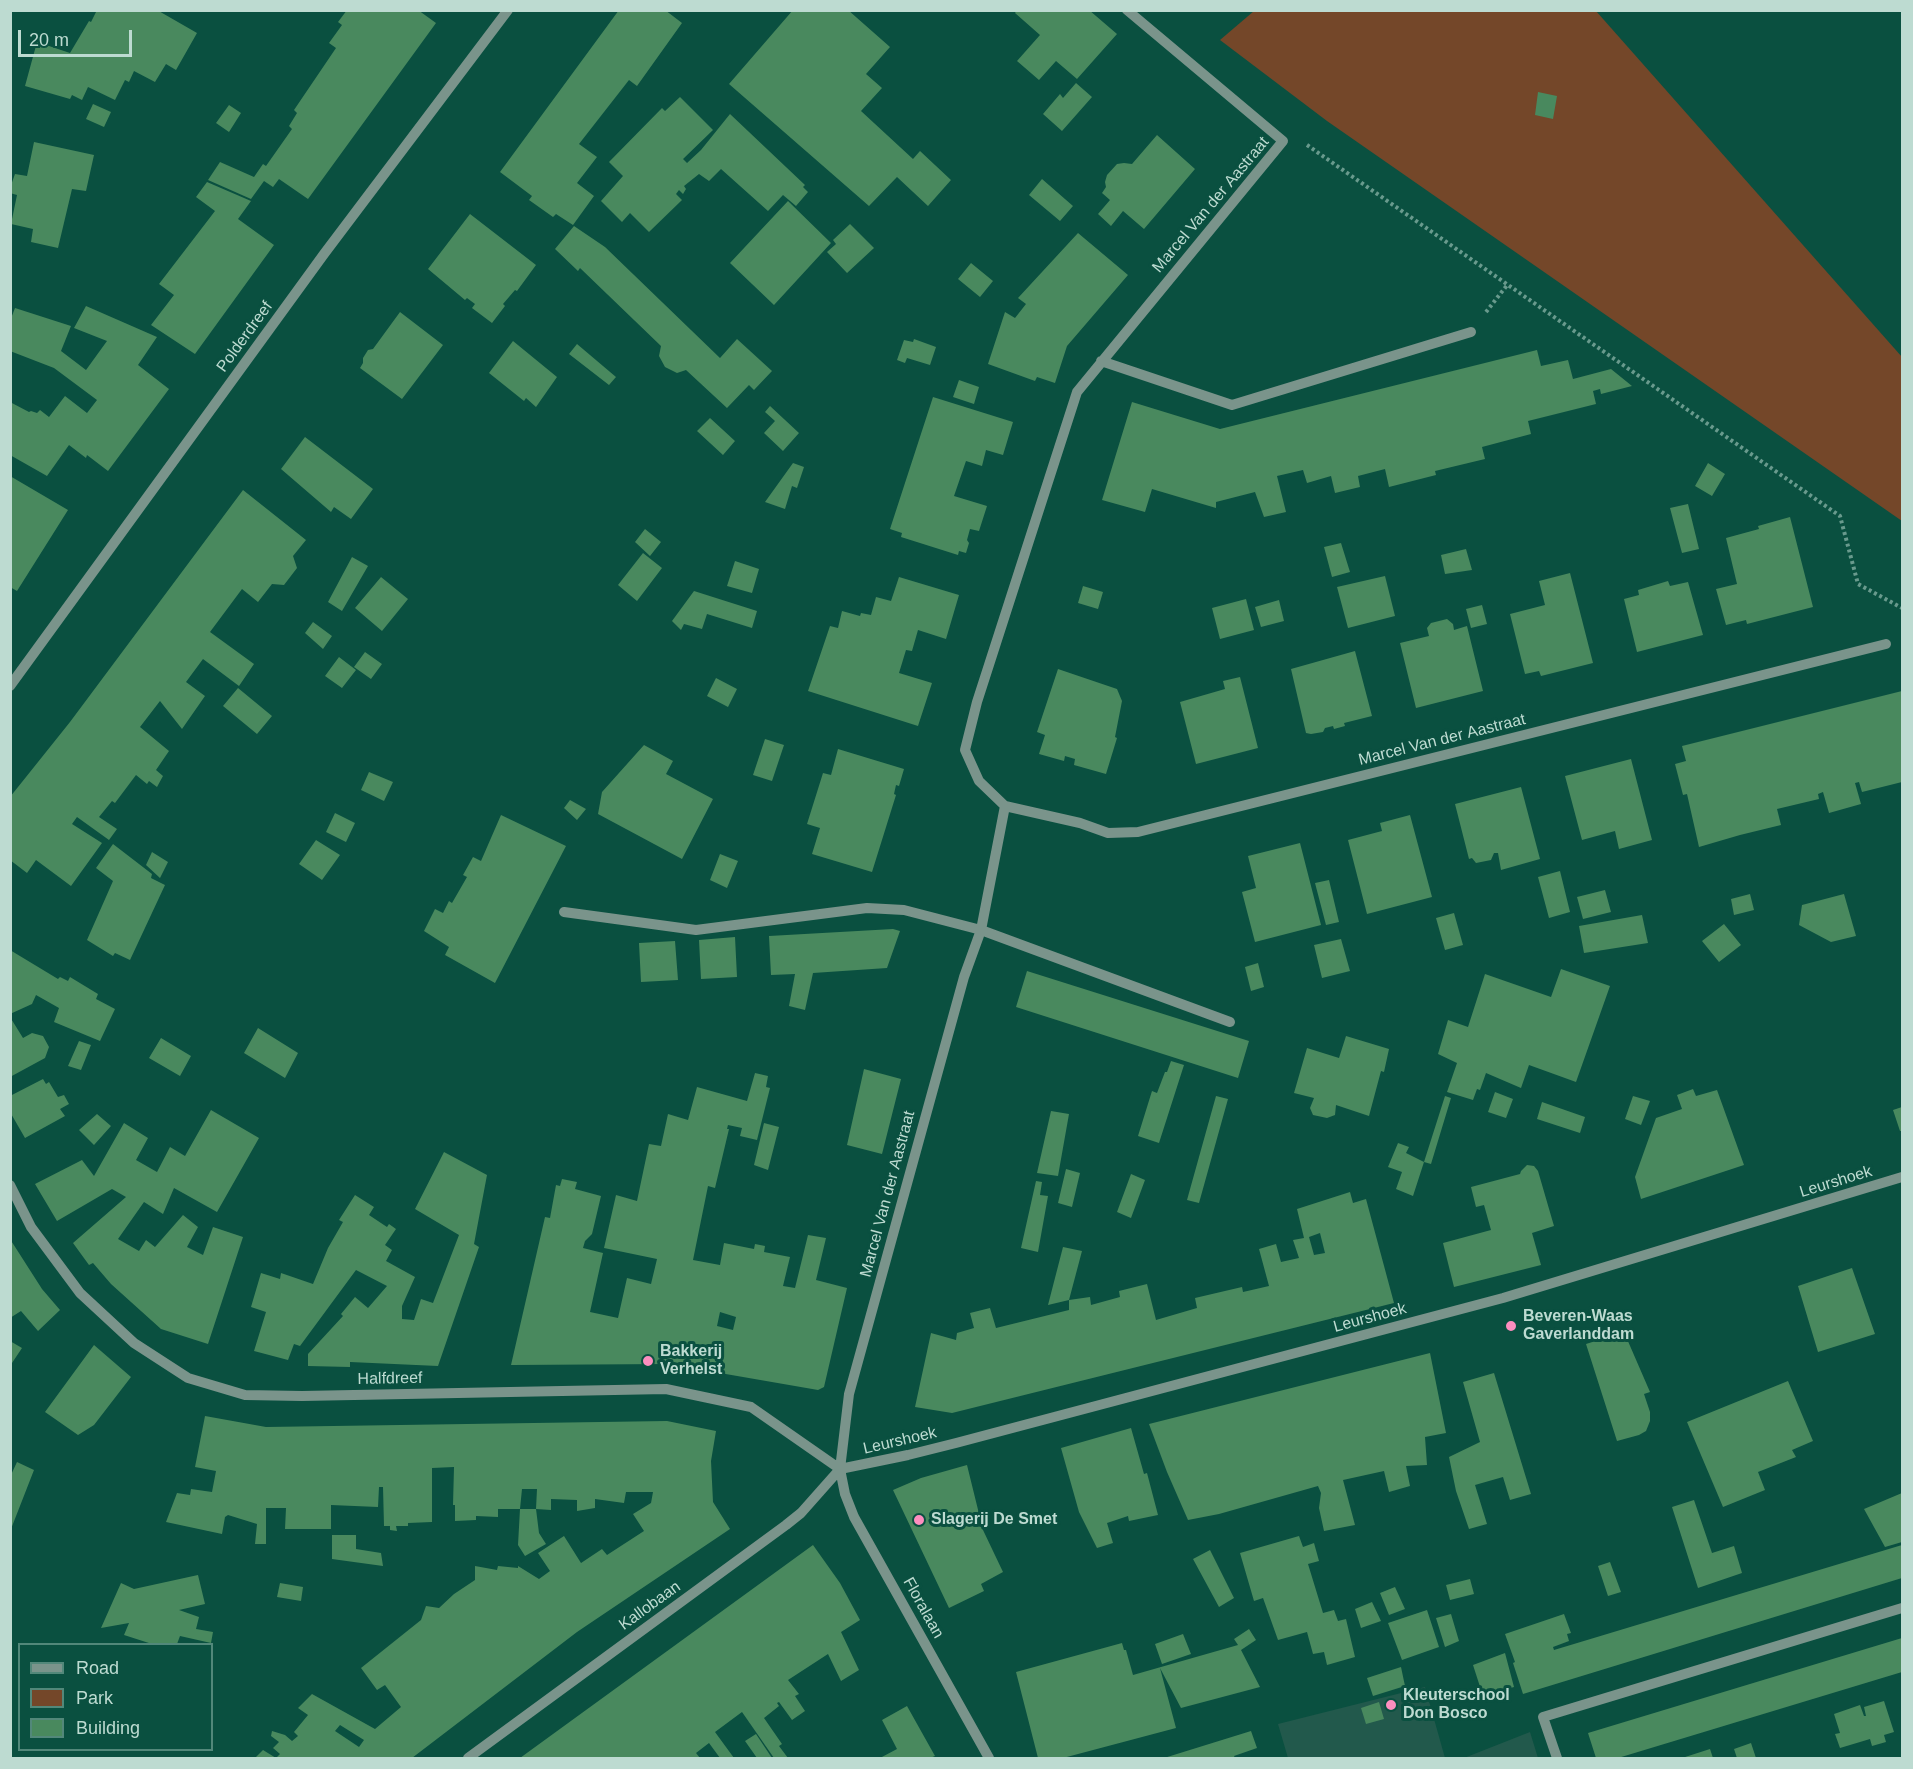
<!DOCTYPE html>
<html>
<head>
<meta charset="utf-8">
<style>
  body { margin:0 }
  #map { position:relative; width:1913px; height:1769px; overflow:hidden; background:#0a5040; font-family:Helvetica,sans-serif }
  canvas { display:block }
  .frame { position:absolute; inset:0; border:12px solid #bddbd1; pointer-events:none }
  .legend { position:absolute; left:18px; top:1643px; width:195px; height:108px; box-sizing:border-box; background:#0a5040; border:2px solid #52887a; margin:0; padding:8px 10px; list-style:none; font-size:18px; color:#bddbd1 }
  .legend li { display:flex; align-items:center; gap:12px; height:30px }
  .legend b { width:30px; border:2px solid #52887a }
  .scale { position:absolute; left:18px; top:30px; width:114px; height:27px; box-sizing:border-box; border:3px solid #bddbd1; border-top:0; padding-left:8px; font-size:18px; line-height:21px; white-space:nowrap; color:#bddbd1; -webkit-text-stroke:4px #0a5040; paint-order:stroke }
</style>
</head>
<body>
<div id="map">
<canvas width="1913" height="1769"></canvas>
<div class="frame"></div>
<ul class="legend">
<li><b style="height:8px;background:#7a948b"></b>Road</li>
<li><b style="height:16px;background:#744729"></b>Park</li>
<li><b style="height:16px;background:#49895e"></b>Building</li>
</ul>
<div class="scale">20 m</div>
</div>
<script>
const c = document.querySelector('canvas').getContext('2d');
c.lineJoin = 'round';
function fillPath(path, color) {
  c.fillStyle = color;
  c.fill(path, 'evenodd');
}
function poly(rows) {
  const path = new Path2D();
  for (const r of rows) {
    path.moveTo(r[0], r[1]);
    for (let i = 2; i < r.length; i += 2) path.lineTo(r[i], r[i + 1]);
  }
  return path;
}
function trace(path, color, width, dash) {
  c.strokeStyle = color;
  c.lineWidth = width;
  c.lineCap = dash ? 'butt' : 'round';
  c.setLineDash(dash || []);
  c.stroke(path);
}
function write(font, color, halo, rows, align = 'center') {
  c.font = font + ' Helvetica,sans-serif';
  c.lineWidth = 6;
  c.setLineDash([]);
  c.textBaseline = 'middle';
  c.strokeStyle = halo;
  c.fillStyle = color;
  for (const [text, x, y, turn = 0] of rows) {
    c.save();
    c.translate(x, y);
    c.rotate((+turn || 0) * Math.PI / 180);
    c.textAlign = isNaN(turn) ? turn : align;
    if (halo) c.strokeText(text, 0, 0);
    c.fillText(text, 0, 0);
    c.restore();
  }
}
const built = poly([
  [1425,1687,1445,1758,1288,1758,1278,1724],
  [1530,1732,1538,1758,1464,1758]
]);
const green = poly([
  [1254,11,1596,11,1902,357,1902,521,1327,121,1220,40]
]);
const building = poly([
  [97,10,157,10,197,33,176,70,166,64,155,82,134,71,129,82,125,80,115,100,88,87,82,100,72,95,70,99,25,86,37,42,70,53,89,21,91,22],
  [347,10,418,10,436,23,308,199,279,179,273,187,264,181,251,199,208,180,220,162,254,177,263,164,266,166,292,129,289,126,297,113,294,110,336,48,329,43,342,25,338,22],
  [619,10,665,10,682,23,637,86,629,80,579,144,597,157,577,183,594,196,573,225,556,214,553,217,529,200,532,196,500,172],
  [793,10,848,10,890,47,866,74,882,88,861,111,913,159,920,151,951,180,928,206,897,177,869,206,729,84],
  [1017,10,1089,10,1117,34,1077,79,1056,61,1039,80,1017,61,1040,35,1015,13],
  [1076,83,1092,97,1062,131,1043,114,1060,94,1063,98],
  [1538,92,1557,96,1553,119,1535,115],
  [680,97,713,130,683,159,687,163,701,150,730,114,805,185,803,187,808,192,796,206,783,195,768,211,721,169,709,181,699,174,684,186,686,189,683,194,679,190,676,194,682,200,649,232,630,213,622,222,601,201,623,176,609,162,662,108,665,111],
  [93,104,111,112,104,127,86,119],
  [229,105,241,113,229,132,216,123],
  [1157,135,1195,169,1144,229,1123,211,1111,226,1098,214,1110,200,1102,193,1106,187,1105,182,1107,175,1117,164,1124,163,1132,164],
  [34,142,94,155,86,191,72,189,58,248,31,242,33,229,11,224,17,195,10,193,10,188,15,174,27,176],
  [1042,179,1073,206,1060,221,1029,195],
  [207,182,251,201,238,219,274,245,195,354,151,325,174,295,159,284,215,211,196,197],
  [788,201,831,243,774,305,730,263],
  [470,214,536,265,517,291,515,290,503,304,505,306,492,323,472,308,475,304,467,298,465,300,428,269],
  [850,224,874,248,847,273,827,252,836,244,833,240],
  [574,226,605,247,720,358,737,339,772,371,754,390,749,385,727,408,686,370,677,373,665,367,659,356,661,346,580,268,578,271,555,249],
  [1078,233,1128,275,1067,346,1055,383,1037,377,1035,381,988,364,1005,312,1015,318,1026,304,1018,298],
  [971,263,993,281,980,297,958,279],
  [86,306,157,337,138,365,169,389,108,471,87,455,86,458,69,445,47,476,10,455,10,402,29,412,31,411,37,413,40,410,49,417,65,396,87,413,97,400,54,368,10,351,10,321,15,308,71,326,61,351,86,370,107,341,74,328],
  [400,312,443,345,402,399,360,368,363,363,363,358,368,350,373,349],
  [914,339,936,347,930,365,907,358,905,363,897,360,904,340,913,342],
  [513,341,557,377,536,407,526,398,524,401,489,373],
  [577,344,616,377,609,385,569,354],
  [1537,350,1541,366,1568,360,1573,379,1611,369,1632,386,1601,394,1600,389,1593,391,1596,404,1528,421,1531,434,1482,447,1485,459,1435,471,1436,475,1389,487,1385,469,1358,476,1360,487,1335,493,1331,476,1307,483,1303,470,1277,476,1286,512,1264,517,1255,492,1216,502,1216,508,1152,489,1145,512,1102,500,1132,402,1220,429],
  [959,380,979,387,974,404,953,397],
  [933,397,1013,422,1003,455,986,450,982,466,966,461,954,496,987,506,979,531,970,529,967,540,969,543,966,553,959,551,958,555,901,537,902,533,890,529],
  [770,406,799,433,783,451,764,433,775,421,765,412],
  [710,418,735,441,723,455,697,431],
  [305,437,373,489,351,519,334,507,331,512,281,469],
  [793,463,804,467,797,488,792,486,785,509,765,502],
  [1708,463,1725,474,1712,496,1695,486],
  [10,476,68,510,17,591,10,587],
  [243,490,306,540,293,556,297,568,284,585,272,584,258,602,242,589,210,632,254,664,239,686,203,659,186,682,205,696,182,729,160,701,140,727,169,751,156,770,163,776,157,787,149,781,147,784,136,775,115,803,112,801,99,817,117,829,109,840,77,817,72,824,102,843,71,886,36,860,27,873,10,860,10,797,70,722],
  [1688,504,1699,549,1682,553,1670,508],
  [1790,517,1813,607,1747,624,1746,620,1726,625,1716,589,1737,584,1726,538,1759,529,1758,526],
  [645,529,661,542,650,556,635,542],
  [1341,543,1350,572,1332,577,1324,547],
  [1466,549,1472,570,1445,574,1441,555],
  [643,553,662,568,637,601,618,585],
  [352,557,368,566,342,611,328,602],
  [735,561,759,569,752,593,727,586],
  [1570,573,1593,663,1541,676,1539,671,1525,674,1510,614,1545,605,1539,581],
  [1385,576,1395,616,1348,628,1337,587],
  [381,577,408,599,382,631,355,608],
  [899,577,959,595,946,639,918,630,912,651,906,650,899,673,932,683,918,726,808,691,830,626,838,628,842,611,860,616,861,613,871,615,876,597,891,601],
  [1668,581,1670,586,1688,582,1703,635,1637,652,1624,599,1639,595,1638,590],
  [1083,586,1103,592,1098,609,1078,603],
  [694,591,757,611,752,628,707,614,702,629,684,624,681,630,672,621],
  [1246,599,1254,630,1220,639,1212,608],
  [1279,600,1284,621,1261,627,1255,607],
  [1482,605,1487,624,1471,628,1466,609],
  [1447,619,1453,624,1454,630,1467,626,1483,691,1416,708,1400,643,1429,636,1427,628,1431,623],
  [313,622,332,636,323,649,305,633],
  [1355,651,1372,716,1344,723,1345,726,1334,729,1333,726,1325,728,1323,732,1311,734,1306,733,1291,669],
  [365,652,382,664,371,679,354,667],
  [339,657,356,670,342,688,325,676],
  [1058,669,1117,689,1122,701,1115,737,1117,738,1106,774,1074,765,1075,759,1065,756,1064,761,1039,754,1045,735,1037,732],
  [1240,677,1258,748,1196,764,1180,702,1225,689,1223,681],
  [716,678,737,689,728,707,707,696],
  [238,688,272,716,257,734,223,706],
  [1902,691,1902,782,1862,792,1859,782,1855,783,1861,804,1829,813,1823,792,1818,794,1819,799,1777,809,1781,825,1740,835,1699,847,1687,794,1683,795,1675,764,1686,761,1682,746],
  [765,739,784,745,772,781,753,775],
  [644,745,673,761,666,774,713,799,682,859,598,814,602,792],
  [838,749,904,769,899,786,896,785,894,794,896,795,872,872,812,854,820,828,807,824,823,773,831,775],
  [1631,759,1652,840,1619,849,1615,831,1582,840,1565,776],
  [369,772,393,782,384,801,361,790],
  [1521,787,1540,859,1501,870,1498,853,1494,853,1491,860,1476,863,1472,858,1469,859,1455,804],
  [570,800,586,809,577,820,564,808],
  [335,813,355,823,346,842,326,832],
  [501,815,566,846,495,983,445,955,449,947,424,931,435,909,443,913,449,901,452,903,467,877,463,875,473,857,481,861],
  [1410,815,1432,897,1367,914,1348,840,1382,831,1380,823],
  [316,840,340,855,322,880,299,864],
  [1300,843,1321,925,1255,942,1242,892,1256,888,1248,856],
  [113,844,152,874,151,878,165,885,130,960,115,953,113,956,87,940,113,881,96,868],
  [152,852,168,862,160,878,146,865],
  [720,854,738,861,727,888,710,880],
  [1560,871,1570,912,1549,918,1538,877],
  [1329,880,1339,922,1326,925,1315,883],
  [1605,890,1611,912,1583,919,1577,897],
  [1750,894,1754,910,1734,915,1731,899],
  [1844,894,1856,936,1831,942,1799,925,1802,905],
  [1454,913,1463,945,1445,950,1436,918],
  [1642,915,1648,943,1584,953,1579,926],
  [1724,924,1741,945,1719,962,1702,941],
  [893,929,900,931,887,968,813,973,805,1010,789,1006,795,974,771,975,769,936],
  [735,937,737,977,701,979,699,940],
  [1341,939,1350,971,1322,978,1314,945],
  [675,941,678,980,641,982,639,943],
  [10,950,58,979,60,977,68,981,70,977,98,994,96,999,115,1009,100,1041,54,1022,59,1008,36,995,32,1004,10,1014],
  [1258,963,1264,987,1251,991,1245,967],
  [1561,969,1610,986,1576,1082,1529,1065,1521,1088,1486,1073,1480,1090,1477,1089,1473,1100,1447,1092,1457,1063,1438,1054,1448,1020,1468,1027,1485,974,1551,997],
  [1027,971,1249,1041,1238,1078,1016,1007],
  [10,1017,23,1038,32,1033,43,1036,49,1047,45,1058,10,1077],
  [258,1028,298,1053,285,1078,244,1053],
  [1346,1036,1389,1049,1384,1072,1381,1071,1369,1116,1336,1105,1335,1115,1327,1118,1313,1115,1310,1108,1314,1098,1294,1093,1307,1048,1339,1058],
  [161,1038,191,1056,180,1076,149,1058],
  [79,1041,91,1045,81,1070,68,1066],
  [1171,1061,1184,1065,1159,1143,1138,1136,1152,1091,1157,1093,1165,1072,1167,1072],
  [864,1069,901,1079,882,1154,847,1145],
  [755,1073,768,1076,766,1087,770,1088,757,1140,740,1136,742,1128,728,1125,727,1129,729,1129,715,1188,708,1186,693,1260,720,1265,724,1243,754,1249,755,1244,765,1246,764,1252,790,1257,783,1286,795,1288,808,1235,826,1238,816,1280,847,1288,824,1387,818,1390,668,1364,511,1365,545,1217,550,1218,556,1185,560,1186,562,1179,577,1182,575,1189,601,1196,592,1234,585,1241,583,1248,603,1253,590,1312,618,1318,627,1278,651,1284,657,1259,604,1248,616,1195,637,1201,649,1144,661,1146,668,1114,688,1120,697,1087,747,1101],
  [720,1312,736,1317,733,1330,717,1326],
  [43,1079,46,1084,49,1082,58,1097,64,1095,69,1104,60,1109,65,1116,25,1138,10,1112,10,1096],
  [1693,1089,1696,1096,1717,1090,1744,1165,1641,1199,1635,1177,1656,1118,1682,1109,1677,1095],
  [1495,1092,1513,1099,1506,1118,1488,1112],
  [1216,1096,1228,1099,1199,1203,1187,1200],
  [1445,1096,1451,1098,1431,1164,1424,1162],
  [1633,1096,1650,1101,1641,1125,1625,1119],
  [1542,1102,1585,1117,1580,1133,1537,1119],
  [1902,1107,1902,1131,1900,1131,1893,1110],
  [211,1110,259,1138,217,1212,174,1188,163,1214,144,1202,118,1239,139,1251,146,1240,155,1247,183,1215,198,1227,187,1247,203,1255,213,1227,243,1237,208,1344,161,1329,111,1284,93,1263,89,1265,73,1243,126,1197,112,1189,57,1221,35,1184,82,1160,94,1176,124,1123,148,1138,136,1160,157,1172,170,1147,185,1156],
  [1051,1111,1069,1114,1058,1176,1037,1173],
  [97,1114,111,1126,94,1145,79,1130],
  [764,1123,779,1127,768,1170,754,1165],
  [1398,1143,1409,1147,1406,1153,1424,1162,1413,1196,1396,1189,1402,1172,1388,1167],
  [444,1152,487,1175,474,1244,479,1247,438,1366,350,1362,350,1367,308,1366,308,1354,343,1316,341,1314,355,1297,368,1308,387,1286,356,1270,300,1346,294,1344,288,1360,254,1351,266,1312,251,1307,261,1273,280,1279,281,1273,313,1284,328,1248,343,1222,339,1220,355,1195,374,1207,369,1215,387,1227,389,1224,396,1229,385,1245,392,1250,386,1261,415,1277,402,1306,402,1319,414,1320,421,1299,433,1303,459,1235,415,1209],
  [1527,1165,1534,1166,1538,1171,1554,1226,1532,1233,1541,1265,1454,1287,1443,1243,1491,1230,1484,1205,1476,1207,1471,1187,1520,1174,1521,1171],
  [1066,1169,1080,1173,1072,1207,1058,1203],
  [1131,1174,1145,1180,1131,1218,1117,1212],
  [1036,1181,1042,1182,1040,1195,1048,1196,1038,1252,1021,1248],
  [1350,1192,1353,1203,1366,1199,1394,1303,952,1413,915,1407,931,1333,956,1340,957,1333,974,1328,970,1313,990,1308,996,1328,1069,1310,1069,1300,1048,1305,1063,1247,1082,1251,1069,1300,1090,1297,1091,1305,1120,1297,1119,1291,1147,1284,1156,1320,1197,1308,1195,1298,1242,1287,1243,1292,1269,1286,1259,1249,1276,1244,1281,1262,1299,1258,1293,1240,1304,1238,1297,1209],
  [1320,1233,1325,1253,1314,1255,1309,1237],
  [10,1239,42,1289,60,1310,38,1331,21,1311,10,1318],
  [1852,1268,1875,1334,1818,1352,1798,1286],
  [1624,1332,1650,1392,1644,1394,1650,1412,1650,1421,1646,1431,1639,1435,1617,1441,1586,1344],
  [10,1341,22,1348,10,1366],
  [94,1345,131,1377,94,1425,78,1435,45,1412],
  [1430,1353,1446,1433,1425,1437,1427,1465,1406,1466,1410,1486,1389,1492,1384,1471,1343,1480,1355,1525,1324,1531,1319,1508,1321,1493,1318,1486,1219,1514,1188,1520,1167,1472,1149,1424],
  [1494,1373,1531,1494,1510,1500,1503,1477,1475,1485,1487,1524,1469,1529,1456,1491,1449,1457,1480,1442,1463,1382],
  [1788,1381,1813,1441,1792,1450,1796,1457,1758,1472,1765,1490,1723,1507,1687,1422],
  [205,1416,266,1427,667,1421,716,1431,711,1461,713,1502,730,1529,577,1632,412,1758,255,1758,263,1750,276,1758,280,1754,273,1748,279,1742,271,1736,272,1731,285,1735,292,1741,298,1736,294,1732,308,1715,298,1708,312,1694,375,1729,401,1707,385,1685,377,1690,361,1668,421,1620,426,1606,439,1608,454,1594,475,1580,475,1566,497,1570,498,1566,518,1568,518,1566,539,1579,550,1571,538,1553,564,1536,581,1563,602,1549,607,1555,644,1531,633,1514,651,1503,653,1492,626,1492,624,1503,595,1499,595,1508,577,1511,577,1500,551,1499,551,1510,536,1509,537,1489,522,1489,520,1509,498,1509,498,1517,476,1516,476,1520,455,1521,455,1505,453,1505,454,1467,432,1468,432,1522,408,1523,408,1526,396,1526,397,1531,390,1530,390,1526,384,1526,383,1487,379,1487,378,1507,331,1505,331,1529,285,1529,286,1508,266,1508,266,1544,255,1544,257,1524,228,1515,225,1517,222,1534,166,1522,177,1493,190,1495,191,1489,212,1492,216,1471,195,1467],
  [340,1725,364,1740,359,1747,335,1731],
  [1131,1428,1144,1474,1147,1473,1158,1515,1129,1521,1128,1516,1107,1523,1113,1543,1097,1548,1079,1512,1061,1448],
  [17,1462,34,1470,11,1529,10,1477],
  [967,1465,983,1530,1003,1572,981,1584,984,1591,949,1608,893,1490,921,1478],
  [1902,1493,1902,1542,1885,1547,1864,1509],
  [1694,1500,1712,1553,1734,1546,1742,1573,1698,1588,1672,1507],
  [520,1509,536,1509,539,1533,546,1544,525,1556,518,1545],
  [332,1535,356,1535,356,1549,381,1553,383,1566,332,1559],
  [1299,1536,1303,1547,1314,1543,1319,1561,1308,1564,1323,1613,1334,1610,1338,1621,1346,1619,1355,1657,1327,1665,1324,1652,1313,1654,1307,1632,1278,1640,1263,1598,1254,1601,1240,1553],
  [813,1545,840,1583,860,1620,841,1632,859,1670,841,1681,828,1654,788,1680,799,1694,795,1696,805,1711,792,1720,779,1702,777,1703,779,1706,764,1718,782,1744,779,1746,788,1758,774,1758,742,1712,715,1732,734,1758,720,1758,709,1743,696,1753,700,1758,520,1758],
  [1902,1545,1902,1578,1523,1694,1513,1663,1515,1662,1505,1634,1564,1614,1571,1633,1567,1634,1569,1641,1553,1647,1554,1650],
  [1210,1550,1234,1598,1219,1607,1193,1559],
  [1610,1562,1621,1592,1608,1596,1598,1566],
  [198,1575,205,1604,179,1610,199,1617,196,1629,213,1632,211,1643,180,1636,177,1644,152,1644,124,1635,129,1623,101,1628,121,1583,134,1589],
  [1470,1579,1474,1594,1450,1600,1446,1585],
  [280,1583,303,1587,301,1601,277,1597],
  [1395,1587,1405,1609,1389,1615,1380,1593],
  [1372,1602,1381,1621,1361,1628,1355,1609],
  [1427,1610,1439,1647,1402,1660,1388,1623],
  [1451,1614,1459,1641,1445,1647,1436,1618],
  [1249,1629,1256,1640,1241,1650,1260,1687,1181,1708,1160,1668,1176,1728,1063,1758,1038,1758,1016,1672,1122,1643,1124,1650,1126,1650,1133,1675,1238,1645,1234,1639],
  [1183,1634,1191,1654,1162,1664,1155,1644],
  [1902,1638,1902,1672,1618,1758,1596,1758,1588,1733],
  [1505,1653,1514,1687,1483,1696,1473,1665],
  [1401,1667,1405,1686,1373,1696,1367,1678],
  [1884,1701,1894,1732,1884,1735,1886,1742,1872,1746,1870,1739,1840,1748,1835,1734,1840,1733,1834,1714,1860,1705,1864,1716,1866,1716,1864,1707],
  [1379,1702,1384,1719,1366,1724,1361,1708],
  [907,1706,935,1756,930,1758,880,1758,897,1749,882,1720],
  [1251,1731,1257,1748,1234,1756,1235,1758,1164,1758],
  [756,1734,772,1758,757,1758,745,1741],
  [1751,1743,1756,1758,1737,1758,1734,1749],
  [1710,1749,1713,1758,1682,1758]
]);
const path = poly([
  [1307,145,1840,516,1858,584,1902,608],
  [1486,312,1508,284]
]);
const minor = poly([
  [1127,10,1283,141,1077,392,977,702,965,750,979,781,1005,806,1080,823,1108,833,1138,832,1886,644],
  [1101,361,1232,405,1471,332],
  [10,686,324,254,508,10],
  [1005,806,981,930,1230,1022],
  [564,912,696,930,867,908,904,910,981,930,964,977,849,1394,840,1469,845,1494,854,1517,989,1758],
  [10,1185,31,1227,80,1293,134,1343,188,1378,245,1395,302,1396,666,1389,751,1407,840,1469],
  [840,1469,908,1455,956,1443,1503,1298,1902,1177],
  [468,1758,786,1525,801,1513,840,1469],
  [1557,1758,1543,1717,1902,1608]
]);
const markers = [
  [1511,1326,6,"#fd8ebf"],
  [648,1361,6,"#fd8ebf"],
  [919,1520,6,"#fd8ebf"],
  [1391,1705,6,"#fd8ebf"]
];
const streetNames = [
  ["Marcel Van der Aastraat",1211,205,-50],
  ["Polderdreef",245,337,-54],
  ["Marcel Van der Aastraat",1442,740,-14],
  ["Leurshoek",1836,1182,-17],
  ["Marcel Van der Aastraat",888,1194,-75],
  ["Leurshoek",1370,1318,-15],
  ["Halfdreef",390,1379,-1],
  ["Leurshoek",900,1441,-13],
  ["Kallobaan",650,1606,-36],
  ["Floralaan",923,1608,61]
];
const poiNames = [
  ["Beveren-Waas",1523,1317],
  ["Gaverlanddam",1523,1335],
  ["Bakkerij",660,1352],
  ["Verhelst",660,1370],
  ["Slagerij De Smet",931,1520],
  ["Kleuterschool",1403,1696],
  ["Don Bosco",1403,1714]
];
fillPath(built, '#22594c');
fillPath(green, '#744729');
fillPath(building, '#49895e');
trace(path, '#699a8d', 4, [3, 3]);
trace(minor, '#7a948b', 10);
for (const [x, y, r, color] of markers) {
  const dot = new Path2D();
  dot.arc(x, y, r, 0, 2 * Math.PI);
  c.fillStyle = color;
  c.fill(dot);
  trace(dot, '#0a5040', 2);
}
write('16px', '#bddbd1', '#0a5040', streetNames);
write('bold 16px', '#bddbd1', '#0a5040', poiNames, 'left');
</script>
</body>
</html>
